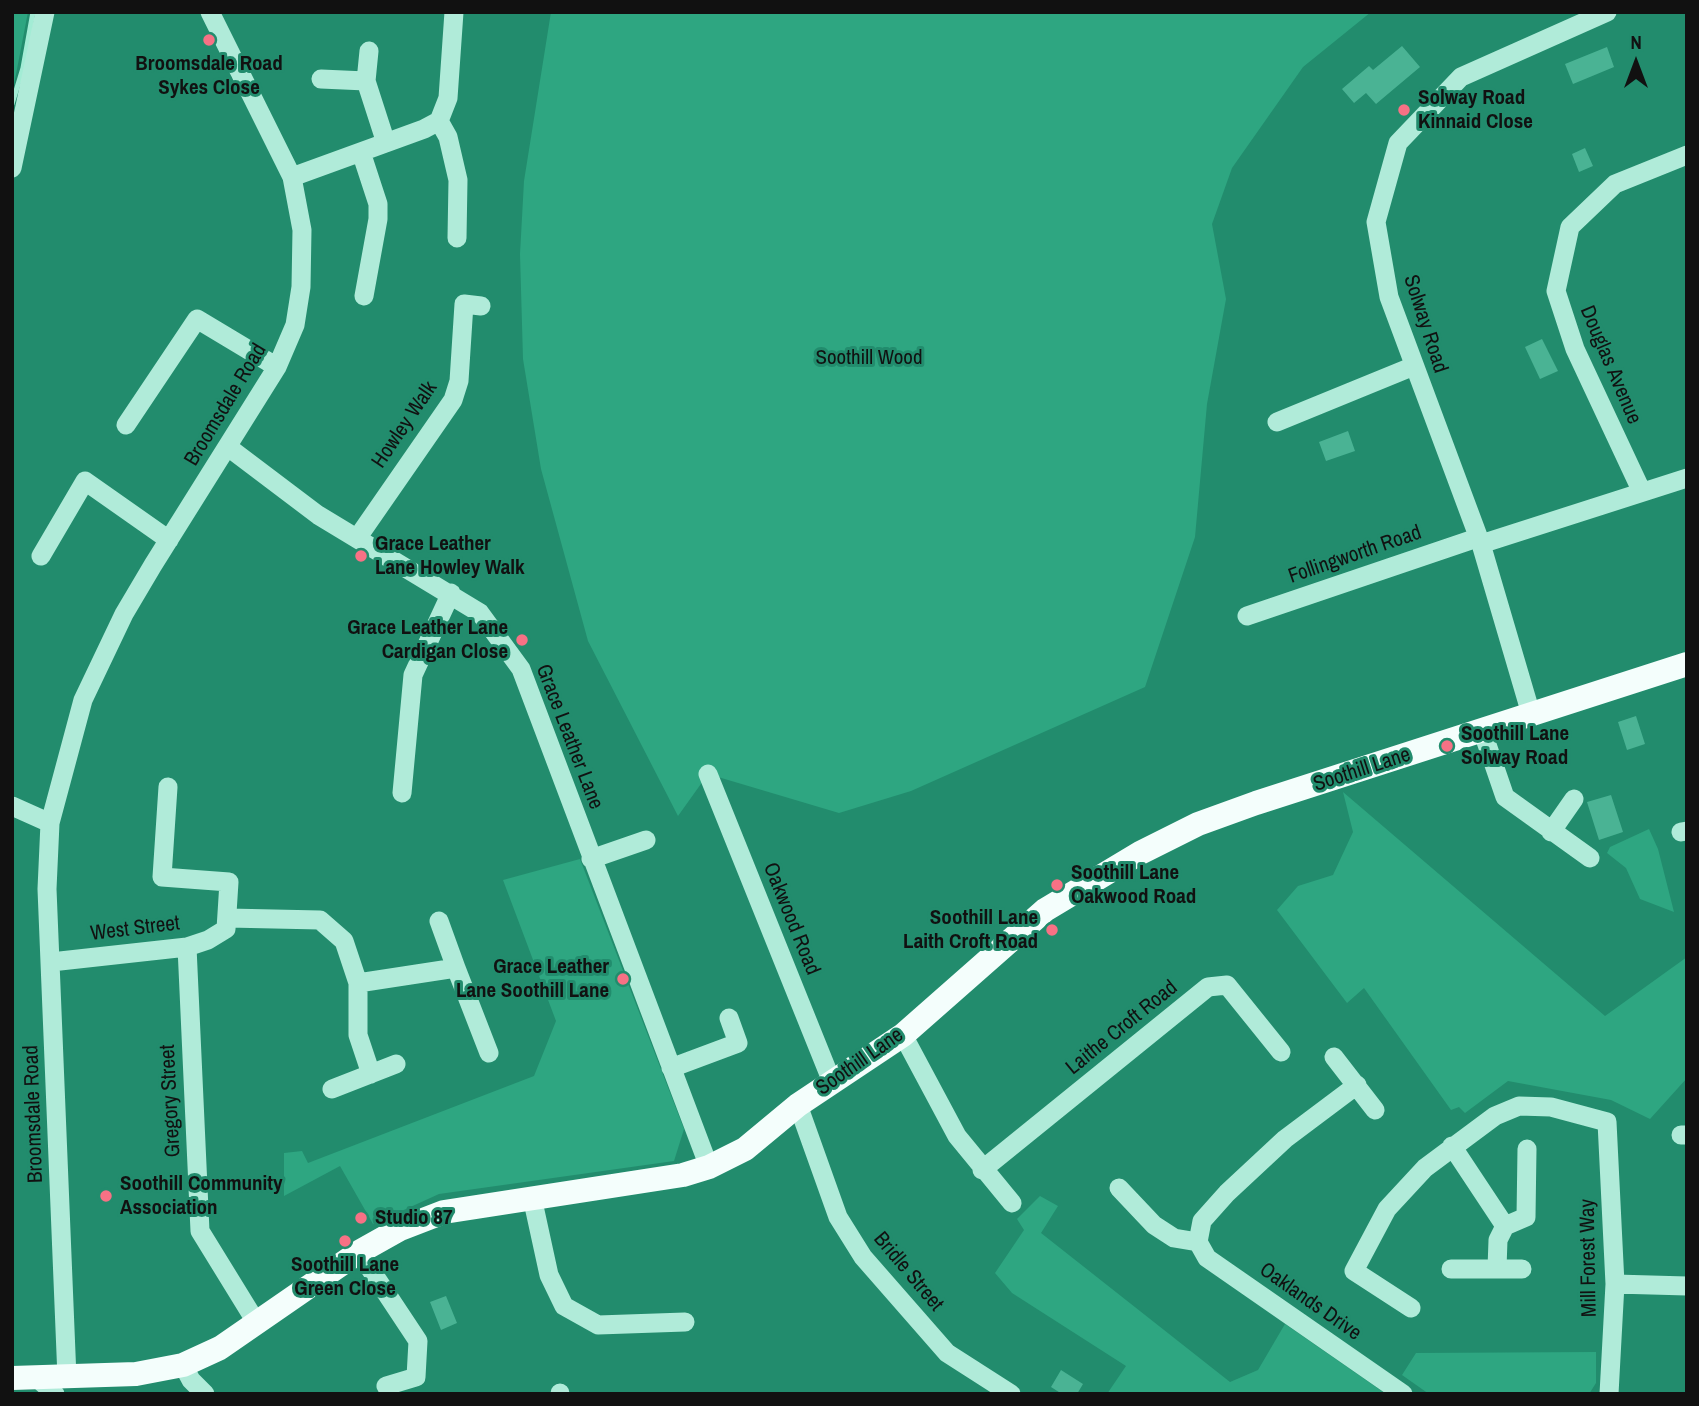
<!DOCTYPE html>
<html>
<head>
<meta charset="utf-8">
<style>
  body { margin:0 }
  #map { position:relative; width:1699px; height:1406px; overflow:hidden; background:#228c6d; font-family:"Archivo Narrow",sans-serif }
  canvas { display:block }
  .frame { position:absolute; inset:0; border:14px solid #111; pointer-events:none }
  .north { position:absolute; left:1601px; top:28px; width:70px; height:70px; -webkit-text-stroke:5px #228c6d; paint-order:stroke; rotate:0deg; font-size:19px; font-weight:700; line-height:28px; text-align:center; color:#111 }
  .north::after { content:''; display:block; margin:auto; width:24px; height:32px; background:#111; clip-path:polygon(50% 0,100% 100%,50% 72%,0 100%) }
</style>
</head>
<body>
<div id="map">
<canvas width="1699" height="1406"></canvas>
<div class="frame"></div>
<div class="north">N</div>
</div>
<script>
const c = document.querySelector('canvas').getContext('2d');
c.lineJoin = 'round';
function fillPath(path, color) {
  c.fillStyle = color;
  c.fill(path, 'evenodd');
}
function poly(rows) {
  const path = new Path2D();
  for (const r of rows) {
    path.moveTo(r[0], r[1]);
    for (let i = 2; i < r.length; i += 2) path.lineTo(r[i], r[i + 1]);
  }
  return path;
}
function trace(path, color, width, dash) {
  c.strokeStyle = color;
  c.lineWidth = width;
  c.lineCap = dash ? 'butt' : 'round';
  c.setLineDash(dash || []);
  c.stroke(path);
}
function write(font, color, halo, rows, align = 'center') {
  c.font = font + ' "Archivo Narrow",sans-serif';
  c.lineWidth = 6;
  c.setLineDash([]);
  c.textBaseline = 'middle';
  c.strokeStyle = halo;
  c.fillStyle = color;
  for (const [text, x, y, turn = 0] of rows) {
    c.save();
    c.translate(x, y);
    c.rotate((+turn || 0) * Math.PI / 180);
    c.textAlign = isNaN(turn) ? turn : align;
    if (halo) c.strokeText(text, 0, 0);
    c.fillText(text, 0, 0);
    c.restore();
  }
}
const green = poly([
  [12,12,28,12,12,95],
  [551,12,1371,12,1303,67,1232,168,1212,224,1226,299,1207,404,1195,537,1145,687,911,791,839,813,708,774,678,816,588,641,541,469,523,359,520,254,524,181],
  [1343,792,1605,1016,1687,957,1687,1078,1650,1119,1611,1100,1508,1081,1465,1113,1459,1107,1451,1110,1364,988,1347,1003,1277,910,1298,886,1333,875,1353,832],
  [1649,829,1658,849,1674,912,1640,899,1626,868,1607,853,1610,847],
  [580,859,684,1129,674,1161,439,1194,373,1224,340,1166,284,1196,284,1153,302,1151,308,1163,534,1076,556,1021,503,880],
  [1040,1196,1058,1206,1041,1233,1230,1382,1258,1370,1285,1324,1386,1394,1107,1394,1126,1366,1012,1293,995,1273,1024,1230,1017,1219],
  [1596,1352,1596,1383,1589,1394,1429,1394,1402,1375,1416,1353]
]);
const stream = poly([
  [12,104,23,68,33,12]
]);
const building = poly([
  [1402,46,1420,67,1376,104,1366,93,1354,103,1342,89,1369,66,1373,70],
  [1607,47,1614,67,1573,84,1565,64],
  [1585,148,1593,166,1579,172,1572,154],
  [1542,339,1558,371,1540,379,1525,347],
  [1348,431,1355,451,1326,461,1319,442],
  [1636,716,1645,744,1627,750,1618,722],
  [1611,795,1623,832,1599,840,1587,802],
  [446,1296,457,1323,441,1330,430,1302],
  [1061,1370,1083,1384,1077,1394,1062,1394,1051,1387]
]);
const minor = poly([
  [454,12,448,98,439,121,448,137,458,180,457,238],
  [321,79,366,81,386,143],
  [366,81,369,51],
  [361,152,378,204,378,219,364,296],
  [12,168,45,12],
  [292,177,424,129,439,121],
  [1277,422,1414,366],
  [126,425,197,319,277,367],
  [228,447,318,515,480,613,521,669,709,1167],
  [1641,490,1575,349,1556,291,1570,227,1615,184,1687,155],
  [358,537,453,400,459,381,464,304,481,306],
  [1481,544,1687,478],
  [41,556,85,481,169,540],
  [1247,616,1477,538],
  [1531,714,1481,544,1389,297,1376,222,1398,143,1461,77,1607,12],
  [1482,730,1505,797,1590,858],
  [708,774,832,1082],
  [402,793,413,675,451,593],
  [12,806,50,823],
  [1551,832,1574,799],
  [1681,832,1687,831],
  [591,859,646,840],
  [228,918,320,920,344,941,358,983,358,1035,371,1074],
  [439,921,456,968],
  [187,947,200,1231,256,1322],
  [51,962,187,947,208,940,226,929,229,882,162,877,168,787],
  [358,983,456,968,489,1053],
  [903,1035,957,1136,1012,1203],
  [1334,1057,1375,1110],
  [671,1068,738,1043,729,1018],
  [1357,1085,1285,1139,1227,1193,1202,1221,1198,1242,1207,1258,1403,1394],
  [332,1089,396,1064],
  [798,1105,838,1217,863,1257,947,1353,1011,1394],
  [1681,1135,1687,1135],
  [1452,1146,1505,1226],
  [982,1170,1208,987,1227,985,1281,1052],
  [1119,1188,1154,1225,1174,1238,1198,1242],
  [532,1197,549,1275,564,1306,598,1325,685,1322],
  [359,1252,418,1341,416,1377,386,1386],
  [1497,1268,1498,1240,1505,1226,1526,1217,1527,1149],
  [1451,1269,1522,1269],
  [1615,1284,1687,1286],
  [1411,1308,1354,1271,1387,1209,1425,1168,1495,1116,1519,1106,1551,1107,1607,1122,1615,1284,1609,1394],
  [183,1365,191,1380,205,1394],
  [67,1378,47,889,50,823,83,700,124,614,153,565,277,367,295,325,301,287,302,230,292,177,210,12],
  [38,1379,55,1394],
  [560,1394,560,1393]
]);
const major = poly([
  [12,1378,136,1374,183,1365,220,1348,359,1252,400,1229,444,1212,683,1175,709,1167,745,1149,798,1105,903,1035,1045,910,1140,853,1198,824,1256,803,1687,664]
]);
const markers = [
  [209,40,7,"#f77185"],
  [1404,110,7,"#f77185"],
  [361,556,7,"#f77185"],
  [522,640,7,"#f77185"],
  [1447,746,7,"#f77185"],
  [1057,885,7,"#f77185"],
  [1052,930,7,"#f77185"],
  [623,979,7,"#f77185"],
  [106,1196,7,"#f77185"],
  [361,1218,7,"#f77185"],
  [345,1241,7,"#f77185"]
];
const poiNames = [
  ["Broomsdale Road",209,64,"center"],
  ["Sykes Close",209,88,"center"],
  ["Solway Road",1418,98],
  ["Kinnaid Close",1418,122],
  ["Grace Leather",375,544],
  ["Lane Howley Walk",375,568],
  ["Grace Leather Lane",508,628,"right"],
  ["Cardigan Close",508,652,"right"],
  ["Soothill Lane",1461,734],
  ["Solway Road",1461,758],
  ["Soothill Lane",1071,873],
  ["Oakwood Road",1071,897],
  ["Soothill Lane",1038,918,"right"],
  ["Laith Croft Road",1038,942,"right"],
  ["Grace Leather",609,967,"right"],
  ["Lane Soothill Lane",609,991,"right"],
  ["Soothill Community",120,1184],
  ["Association",120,1208],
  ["Studio 87",375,1218],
  ["Soothill Lane",345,1265,"center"],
  ["Green Close",345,1289,"center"]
];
const streetNames = [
  ["Solway Road",1425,324,72],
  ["Douglas Avenue",1610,365,67],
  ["Broomsdale Road",226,405,-59],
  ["Howley Walk",405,425,-56],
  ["Follingworth Road",1355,555,-19],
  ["Grace Leather Lane",569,737,69],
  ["Soothill Lane",1362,770,-18],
  ["Oakwood Road",791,919,68],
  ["West Street",135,929,-7],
  ["Laithe Croft Road",1122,1028,-39],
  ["Soothill Lane",860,1062,-35],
  ["Gregory Street",171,1101,-93],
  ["Broomsdale Road",34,1114,-92],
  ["Mill Forest Way",1589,1258,-91],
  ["Bridle Street",908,1272,50],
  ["Oaklands Drive",1310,1302,35]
];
const parkNames = [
  ["Soothill Wood",869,358]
];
fillPath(green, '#2ea681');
trace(stream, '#a3ecd5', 5);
fillPath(building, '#4ab394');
trace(minor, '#b0ebd9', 19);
trace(major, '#f4fefc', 24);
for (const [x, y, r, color] of markers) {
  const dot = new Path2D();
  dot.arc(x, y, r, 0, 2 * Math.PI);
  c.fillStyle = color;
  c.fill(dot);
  trace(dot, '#228c6d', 2.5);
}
write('bold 21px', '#111', '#228c6d', poiNames, 'left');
write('21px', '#111', '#228c6d', streetNames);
write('21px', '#111', '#228c6d', parkNames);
</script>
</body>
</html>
